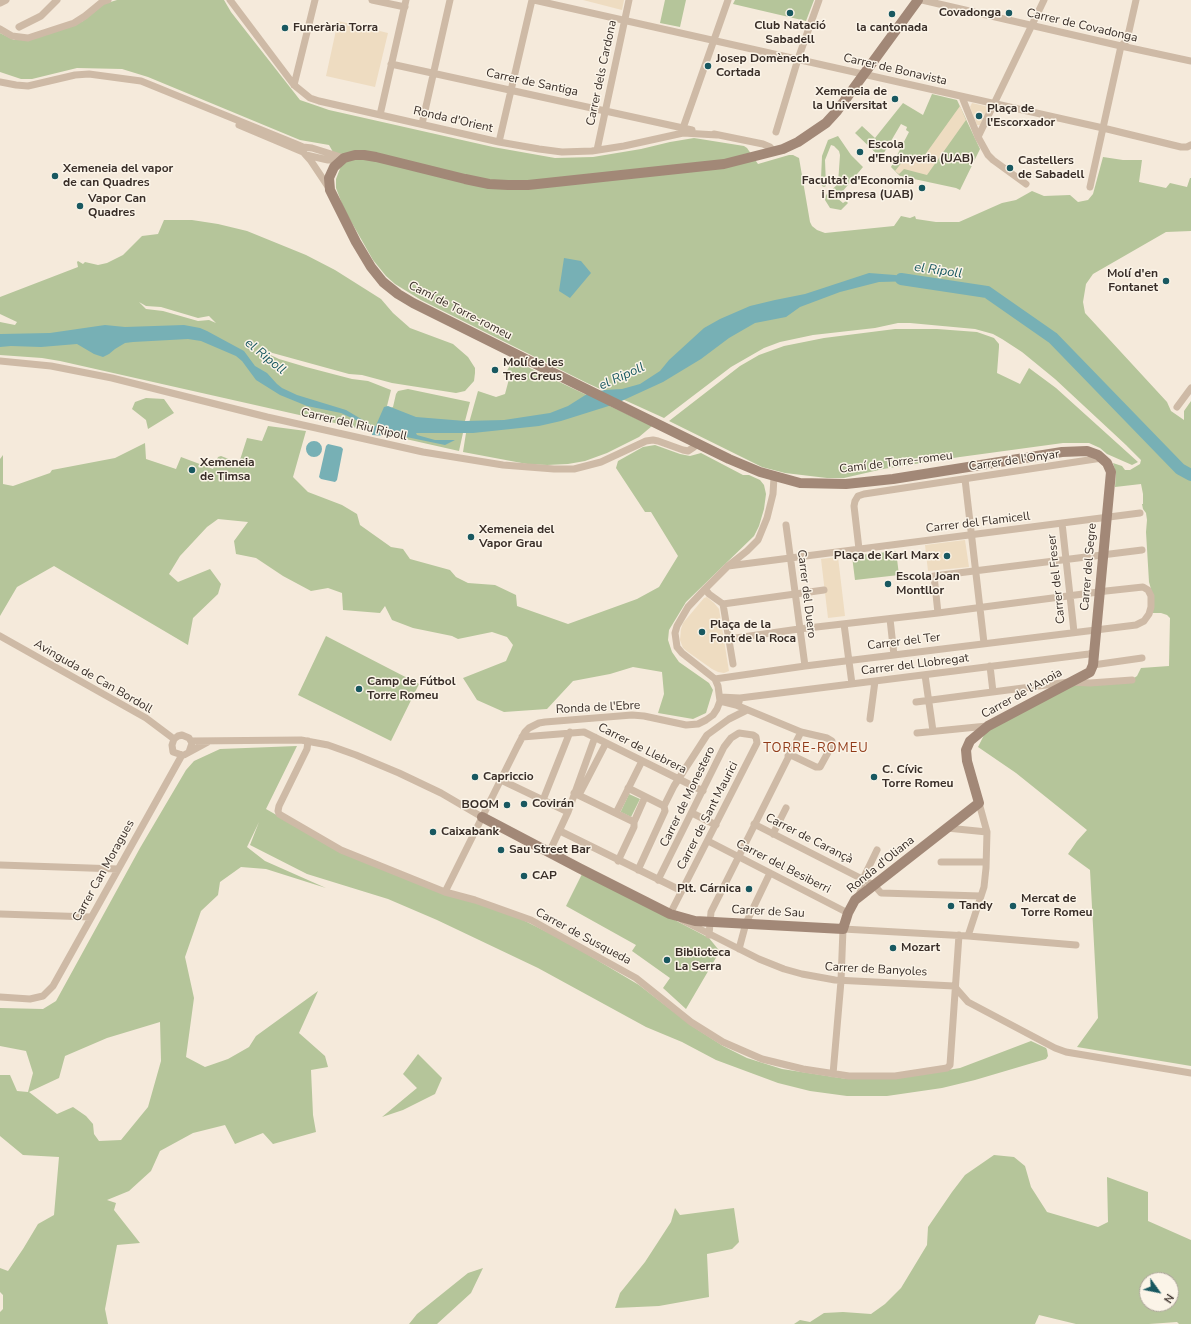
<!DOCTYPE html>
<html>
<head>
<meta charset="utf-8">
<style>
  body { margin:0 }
  #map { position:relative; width:1191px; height:1324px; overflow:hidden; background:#f5eadb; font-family:"Nunito Sans",sans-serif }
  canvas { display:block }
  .north { position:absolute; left:1139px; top:1272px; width:40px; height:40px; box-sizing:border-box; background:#fbf4e8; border:1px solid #ada59b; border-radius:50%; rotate:123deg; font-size:11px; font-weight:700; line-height:16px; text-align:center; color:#392e28 }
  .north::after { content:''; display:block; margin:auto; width:14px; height:18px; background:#185860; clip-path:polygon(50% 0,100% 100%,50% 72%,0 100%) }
</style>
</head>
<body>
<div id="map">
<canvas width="1191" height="1324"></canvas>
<div class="north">N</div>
</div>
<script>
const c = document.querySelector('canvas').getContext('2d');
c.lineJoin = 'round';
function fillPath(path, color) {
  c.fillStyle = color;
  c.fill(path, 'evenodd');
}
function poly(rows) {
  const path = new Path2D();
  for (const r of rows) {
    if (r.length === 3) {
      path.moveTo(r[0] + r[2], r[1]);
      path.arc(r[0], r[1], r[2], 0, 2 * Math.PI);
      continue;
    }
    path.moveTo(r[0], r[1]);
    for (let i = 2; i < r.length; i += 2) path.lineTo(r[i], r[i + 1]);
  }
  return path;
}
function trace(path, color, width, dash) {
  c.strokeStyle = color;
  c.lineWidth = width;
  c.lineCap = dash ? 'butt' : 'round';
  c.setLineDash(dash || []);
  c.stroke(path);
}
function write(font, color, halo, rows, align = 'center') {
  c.font = font + ' "Nunito Sans",sans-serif';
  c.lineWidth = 3;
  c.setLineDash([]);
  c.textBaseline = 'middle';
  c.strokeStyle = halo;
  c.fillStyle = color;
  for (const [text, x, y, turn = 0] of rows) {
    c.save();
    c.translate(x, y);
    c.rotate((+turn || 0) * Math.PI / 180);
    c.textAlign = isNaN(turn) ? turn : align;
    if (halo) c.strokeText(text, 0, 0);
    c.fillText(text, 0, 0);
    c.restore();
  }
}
const green = poly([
  [117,0,224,0,231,12,300,100,329,110,493,147,555,158,593,157,641,149,670,142,694,138,744,146,747,148,758,164,789,155,793,155,799,158,810,222,812,226,817,230,825,233,894,226,901,216,910,218,915,216,916,219,936,222,959,222,1002,203,1016,200,1032,191,1044,196,1070,195,1078,202,1088,200,1093,194,1103,157,1123,160,1142,160,1139,182,1166,188,1170,183,1187,187,1190,178,1191,178,1191,231,1166,232,1093,274,1086,284,1083,302,1085,313,1167,402,1171,411,1184,420,1184,411,1191,401,1191,1066,1077,1047,1098,1018,1090,870,1068,854,1077,841,1087,830,1016,773,978,747,985,733,996,725,1074,685,1128,682,1137,676,1141,668,1169,666,1170,618,1167,615,1161,613,1153,613,1151,589,1149,582,1146,532,1147,520,1146,513,1143,509,1142,504,1143,504,1143,494,1141,484,1115,487,1116,473,1113,463,1122,466,1125,470,1130,470,1140,464,1141,460,1126,445,1055,379,1022,352,1002,339,993,334,975,329,910,323,898,323,875,328,813,335,780,342,764,348,731,367,664,418,587,383,421,300,395,284,386,276,373,260,344,209,336,188,336,179,341,166,329,145,300,140,148,77,122,69,77,68,32,79,21,79,0,72,0,33,14,40,28,40,83,21,104,4],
  [665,0,686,0,680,27,660,23],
  [735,0,814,0,806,21,733,4],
  [932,94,957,100,980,149,960,190,956,188,900,176,891,167,909,132,906,130,907,127,901,124,881,158,855,133,862,126,875,138,903,103,923,115],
  [838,136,851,155,863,167,837,198,843,203,846,201,848,203,841,210,830,208,825,200,826,195,838,184,840,155,839,151,834,146,831,145,825,160,826,186,824,187,822,186,821,179,822,156,828,140],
  [164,220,192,220,218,224,247,231,306,255,335,270,381,299,393,313,410,328,453,344,468,357,475,368,475,373,474,381,465,391,456,393,392,383,362,375,349,374,258,349,279,359,306,367,352,379,368,381,391,390,387,406,388,409,393,407,396,394,398,391,408,389,470,402,465,421,469,423,478,391,496,397,505,394,509,379,504,376,513,360,652,426,639,437,607,453,585,461,568,464,547,465,527,464,463,452,466,433,463,433,459,451,60,361,42,358,0,355,0,322,15,325,17,322,0,314,0,297,78,267,77,262,78,261,83,264,85,262,98,265,107,263,123,255,142,236,158,234],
  [139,302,146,306,161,307,198,318,209,316,216,323,209,320,198,321,163,311,146,309],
  [895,329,937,329,977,332,994,338,999,344,999,347,997,373,1020,384,1029,368,1056,388,1138,462,1132,465,1107,454,1100,448,1089,443,1063,443,960,457,883,469,844,478,827,478,785,473,762,467,669,421,740,366,759,355,784,346,824,338],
  [146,398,164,399,174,413,148,429,146,420,132,409,135,402],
  [268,426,306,431,293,477,308,492,342,505,357,514,360,525,391,547,403,549,410,559,450,570,456,577,468,583,495,585,516,595,517,606,568,624,637,599,659,587,678,556,651,512,645,512,616,468,618,461,643,447,655,445,680,454,690,456,701,453,743,475,749,475,760,480,764,485,766,494,764,509,759,526,754,536,686,602,669,630,668,640,672,652,679,662,709,683,713,690,706,713,693,719,658,713,664,694,662,672,633,667,610,674,573,681,547,709,504,712,477,700,463,678,506,661,513,645,507,637,492,632,458,639,452,636,413,628,392,620,385,606,380,613,343,610,342,593,328,588,311,591,283,576,256,558,236,554,234,541,248,522,218,519,207,527,180,556,169,574,178,582,210,569,221,584,218,594,193,618,188,645,54,566,17,587,0,616,0,459,3,455,3,484,13,486,50,473,52,470,115,458,145,443,146,459,176,469,181,457,213,469,218,457,221,456,239,463,247,438,262,441],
  [896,551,899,575,855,580,852,556],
  [326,636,419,684,391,741,298,695],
  [297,746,266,809,338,850,519,918,565,941,639,985,692,1026,723,1046,747,1058,782,1069,847,1079,929,1073,960,1068,1031,1041,1046,1048,1047,1050,1048,1056,1046,1059,975,1080,942,1088,887,1096,847,1096,810,1091,778,1083,716,1060,682,1042,646,1027,538,968,437,920,388,899,307,874,250,845,259,822,247,847,265,861,326,888,266,869,241,867,220,882,218,895,201,911,185,957,194,998,186,1057,205,1067,228,1059,249,1047,256,1036,318,991,299,1033,325,1056,328,1067,311,1070,313,1115,316,1132,273,1144,263,1133,235,1144,225,1125,193,1133,160,1151,151,1171,129,1191,107,1200,116,1203,114,1210,140,1243,117,1245,105,1309,108,1324,0,1324,0,1312,3,1309,3,1295,0,1292,0,1268,8,1271,23,1249,38,1224,54,1215,59,1157,23,1155,0,1136,0,1075,10,1075,17,1091,28,1092,33,1073,26,1051,0,1046,0,1008,43,1009,56,1001,140,848,186,770,194,761,220,749],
  [160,1022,161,1061,148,1107,121,1140,99,1141,94,1134,93,1124,86,1116,73,1107,57,1114,29,1092,59,1078,65,1056,107,1038],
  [629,794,640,799,631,817,621,812,621,811],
  [583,872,709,938,722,954,717,956,686,1009,663,988,670,978,632,951,636,945,566,906],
  [418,1054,442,1078,435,1094,403,1110,382,1117,417,1088,403,1074],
  [994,1155,1014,1157,1025,1166,1031,1187,1047,1212,1098,1227,1108,1222,1107,1177,1148,1192,1148,1221,1191,1240,1191,1324,1179,1324,1177,1322,1149,1324,1076,1324,1039,1315,1035,1324,794,1324,800,1320,810,1322,824,1313,843,1312,871,1314,885,1304,901,1288,927,1245,928,1227,952,1192,965,1175],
  [1147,1280,1171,1280,1171,1304,1147,1304],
  [675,1208,680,1215,734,1208,739,1242,732,1249,707,1254,709,1297,659,1306,615,1308,620,1293,645,1262,671,1222],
  [483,1268,471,1293,437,1324,409,1324,417,1314,468,1273]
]);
const plaza = poly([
  [583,0,624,0,622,10],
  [338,21,388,33,375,87,326,76],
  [972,103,989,107,982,125,977,125,970,107],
  [960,106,966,120,927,175,904,169,899,174,895,171,907,156,922,159],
  [965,540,969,567,928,571,925,545],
  [838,557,845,616,828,618,821,559],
  [707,597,714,603,719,609,729,671,724,673,718,672,712,669,688,652,683,648,680,640,681,629,683,623,704,598]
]);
const water = poly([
  [564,258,581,261,591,273,570,298,559,291],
  [869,273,895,275,917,281,879,282,840,292,800,307,786,317,755,323,729,338,701,359,663,382,615,404,561,421,539,426,473,433,416,433,417,435,435,440,455,440,445,445,392,434,387,436,372,435,372,431,356,420,341,413,307,406,280,395,256,380,242,361,236,356,201,341,188,339,133,342,125,343,115,349,109,354,103,357,94,354,77,344,41,347,11,346,0,347,0,334,1,334,50,333,105,325,125,327,184,325,200,328,207,331,244,351,255,366,267,373,277,384,282,388,297,395,346,410,373,426,376,426,377,423,384,407,388,406,416,417,465,421,504,420,550,413,568,406,587,394,604,390,622,389,640,384,660,371,669,360,704,328,720,319,750,306,775,300,805,294],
  [314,449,8],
  [328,444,341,447,343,449,337,480,335,482,321,479,319,477,326,446]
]);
const river = poly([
  [901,279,987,292,1053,338,1180,469,1191,475]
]);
const street = poly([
  [230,0,294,85,310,98,319,101,499,142,539,149,562,152,592,151,624,146,683,133,717,135],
  [372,0,405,7],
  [534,0,1103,128,1181,147,1187,147,1191,145],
  [922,0,1121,46,1191,61],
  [0,3,6,0],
  [19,27,41,16,57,0],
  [0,29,12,36,28,38,74,23,85,16,102,2,108,0],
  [391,64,692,130],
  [0,82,16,85,28,86,75,75,89,74,141,81,296,144,303,147,312,148,344,158],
  [294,85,315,0],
  [962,97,978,137,988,155,993,160,1026,184],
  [380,115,406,0],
  [422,124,450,0],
  [239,125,303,152,311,161,329,188],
  [683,128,728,0],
  [776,132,798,59,819,0],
  [714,134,763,144,770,147,774,152],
  [978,137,1044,0],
  [499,142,532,0],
  [597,150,629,0],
  [306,155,328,160,339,160],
  [1090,187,1121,46,1127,40,1136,0],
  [0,361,51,366,112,378,267,417,423,452,503,465,554,469,574,469,601,462,646,441,653,440,658,441,683,450,688,451,694,447,696,442],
  [1177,407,1191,388],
  [965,479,984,643],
  [1062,523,1074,632],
  [786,525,805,666],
  [859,549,854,506,855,501,858,496,864,494,1102,458],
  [728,566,1140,513],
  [705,589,709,594,723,604,824,590],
  [723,604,733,664],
  [938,613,934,576,1142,550],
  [890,619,894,655],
  [844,624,852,684],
  [0,636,146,718,174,739],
  [1093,665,1142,658],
  [990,666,993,692],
  [925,675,933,731],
  [715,679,805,666,1136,625,1144,621,1149,614,1151,607,1151,596,1148,590,1143,587,1106,591,938,613,799,629,729,639],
  [720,697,740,698],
  [720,701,736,705,739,702,740,698,1089,654,1094,652],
  [916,702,1069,682,1090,683,1132,680],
  [736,705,801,732,827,738,832,741,831,747,820,767,816,767,793,756,788,756],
  [870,719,875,681],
  [917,733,987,726],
  [522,737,584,732,703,791],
  [191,741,301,740,328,745,356,755,399,773,441,793,482,817],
  [308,741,307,749,279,806,278,811,279,814,341,850,445,892,475,900,531,920,636,978,691,1022,723,1042,762,1059,803,1069,849,1076,895,1076,947,1068,950,1065,959,935],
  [189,752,192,743,189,738,182,735,178,736,174,739,172,745,173,752,182,755,184,755,208,742],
  [501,780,568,812],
  [628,788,664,806],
  [574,793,634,822],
  [579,795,606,743],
  [543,800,570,732],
  [616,813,642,761],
  [692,813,716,825],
  [754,824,874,885,881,893,981,896],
  [947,828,987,832],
  [560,831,682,891],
  [773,834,786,808],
  [708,841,848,913],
  [549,853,568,812,595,737],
  [618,861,634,827,634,822,645,797],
  [941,862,986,862],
  [0,865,118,869],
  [638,870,665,811,664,806,674,786,707,735,729,719,747,710],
  [658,880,724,747,731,738,739,733,753,735,756,737,757,743,670,914,673,915],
  [445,892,517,747,525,732,529,728,539,723,545,722,632,715,644,716,686,725,698,724,706,720,713,715,717,709,720,701,718,686,715,679,682,653,677,647,675,633,677,626,688,607,705,589,728,566,747,551,758,540,767,518,773,494,774,477],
  [859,897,863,879,877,850],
  [0,914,91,917],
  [682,920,759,959,784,969,802,974,835,980,954,986],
  [709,935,711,912,801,732],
  [968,936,984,887,986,868,987,832,979,803],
  [739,949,746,923,770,873],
  [954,986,968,1002,1055,1048,1066,1052,1191,1073],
  [0,997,30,999,43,996,53,986,182,755],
  [833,1074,841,981,843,929,968,936,1076,945]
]);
const secondary = poly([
  [482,817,579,868,670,914,695,921,843,929,848,913,855,900,979,803,967,761,966,750,970,741,988,726,1090,672,1093,665,1111,472,1107,463,1098,455,1087,451,1062,452,893,479,846,484,800,483,760,472,729,459,578,385,413,303,398,294,383,282,371,267,356,242,330,190,329,178,334,167,344,158,355,155,364,155,376,157,465,179,489,184,508,185,528,185,724,164,783,149,798,142,826,123,837,111,918,0]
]);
const markers = [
  [790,13,4,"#185860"],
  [1009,13,4,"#185860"],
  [892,14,4,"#185860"],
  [285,28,4,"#185860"],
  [708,66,4,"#185860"],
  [895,99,4,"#185860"],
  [979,116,4,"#185860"],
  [860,152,4,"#185860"],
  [1010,168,4,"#185860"],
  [55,176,4,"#185860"],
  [922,188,4,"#185860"],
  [80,206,4,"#185860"],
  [1166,281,4,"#185860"],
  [495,370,4,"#185860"],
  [192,470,4,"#185860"],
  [471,537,4,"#185860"],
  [947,556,4,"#185860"],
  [888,584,4,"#185860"],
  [702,632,4,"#185860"],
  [359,689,4,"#185860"],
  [475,777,4,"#185860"],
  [874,777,4,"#185860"],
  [524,804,4,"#185860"],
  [507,805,4,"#185860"],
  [433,832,4,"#185860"],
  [501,850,4,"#185860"],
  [524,876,4,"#185860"],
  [749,889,4,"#185860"],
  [951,906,4,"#185860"],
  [1013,906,4,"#185860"],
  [893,948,4,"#185860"],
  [667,960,4,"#185860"]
];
const poiNames = [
  ["Covadonga",1001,13,"right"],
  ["Club Natació",790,26,"center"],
  ["Sabadell",790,40,"center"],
  ["Funerària Torra",293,28],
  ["la cantonada",892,28,"center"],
  ["Josep Domènech",716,59],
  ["Cortada",716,73],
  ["Xemeneia de",887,92,"right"],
  ["la Universitat",887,106,"right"],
  ["Plaça de",987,109],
  ["l'Escorxador",987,123],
  ["Escola",868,145],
  ["d'Enginyeria (UAB)",868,159],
  ["Castellers",1018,161],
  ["de Sabadell",1018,175],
  ["Xemeneia del vapor",63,169],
  ["de can Quadres",63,183],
  ["Facultat d'Economia",914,181,"right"],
  ["i Empresa (UAB)",914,195,"right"],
  ["Vapor Can",88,199],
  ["Quadres",88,213],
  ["Molí d'en",1158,274,"right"],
  ["Fontanet",1158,288,"right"],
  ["Molí de les",503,363],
  ["Tres Creus",503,377],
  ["Xemeneia",200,463],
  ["de Timsa",200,477],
  ["Xemeneia del",479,530],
  ["Vapor Grau",479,544],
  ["Plaça de Karl Marx",939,556,"right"],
  ["Escola Joan",896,577],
  ["Montllor",896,591],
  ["Plaça de la",710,625],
  ["Font de la Roca",710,639],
  ["Camp de Fútbol",367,682],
  ["Torre Romeu",367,696],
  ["C. Cívic",882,770],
  ["Torre Romeu",882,784],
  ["Capriccio",483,777],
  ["Covirán",532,804],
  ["BOOM",499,805,"right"],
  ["Caixabank",441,832],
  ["Sau Street Bar",509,850],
  ["CAP",532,876],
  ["Plt. Cárnica",741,889,"right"],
  ["Mercat de",1021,899],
  ["Torre Romeu",1021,913],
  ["Tandy",959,906],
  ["Mozart",901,948],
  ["Biblioteca",675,953],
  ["La Serra",675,967]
];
const streetNames = [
  ["Carrer de Covadonga",1082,26,13],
  ["Carrer de Bonavista",895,70,13],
  ["Carrer dels Cardona",602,73,-78],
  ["Carrer de Santiga",532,83,12],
  ["Ronda d'Orient",453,120,13],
  ["Camí de Torre-romeu",460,311,27],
  ["Carrer del Riu Ripoll",354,425,13],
  ["Carrer de l'Onyar",1014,461,-8],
  ["Camí de Torre-romeu",896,463,-7],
  ["Carrer del Flamicell",978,523,-7],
  ["Carrer del Segre",1089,567,-85],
  ["Carrer del Freser",1057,579,-96],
  ["Carrer del Duero",806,594,83],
  ["Carrer del Ter",904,642,-7],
  ["Carrer del Llobregat",915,665,-7],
  ["Avinguda de Can Bordoll",93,677,30],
  ["Carrer de l'Anoia",1022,694,-29],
  ["Ronda de l'Ebre",598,708,-3],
  ["Carrer de Llebrera",642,749,27],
  ["Carrer de Monestero",688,797,-64],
  ["Carrer de Sant Maurici",708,816,-63],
  ["Carrer de Carançà",809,839,27],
  ["Ronda d'Oliana",881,865,-39],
  ["Carrer del Besiberri",783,867,27],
  ["Carrer Can Moragues",104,871,-61],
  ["Carrer de Sau",768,912,3],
  ["Carrer de Susqueda",583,937,28],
  ["Carrer de Banyoles",876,970,3]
];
const waterNames = [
  ["el Ripoll",938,271,8],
  ["el Ripoll",265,357,39],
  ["el Ripoll",622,377,-24]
];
const neighbourhoodNames = [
  ["TORRE-ROMEU",816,749]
];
fillPath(green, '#b5c59a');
fillPath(plaza, '#eedcc1');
fillPath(water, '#77b0b5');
trace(river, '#77b0b5', 12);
trace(street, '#cebaa6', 7);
trace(secondary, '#a28877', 10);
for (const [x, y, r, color] of markers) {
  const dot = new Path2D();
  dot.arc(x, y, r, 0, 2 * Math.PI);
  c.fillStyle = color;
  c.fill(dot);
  trace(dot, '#fbf4e8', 1.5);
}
write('bold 12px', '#392e28', '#fbf4e8', poiNames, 'left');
write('12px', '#392e28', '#fbf4e8', streetNames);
write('italic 13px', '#185860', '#fbf4e8', waterNames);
c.letterSpacing = '1px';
write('13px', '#913a18', '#fbf4e8', neighbourhoodNames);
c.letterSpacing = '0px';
</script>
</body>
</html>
